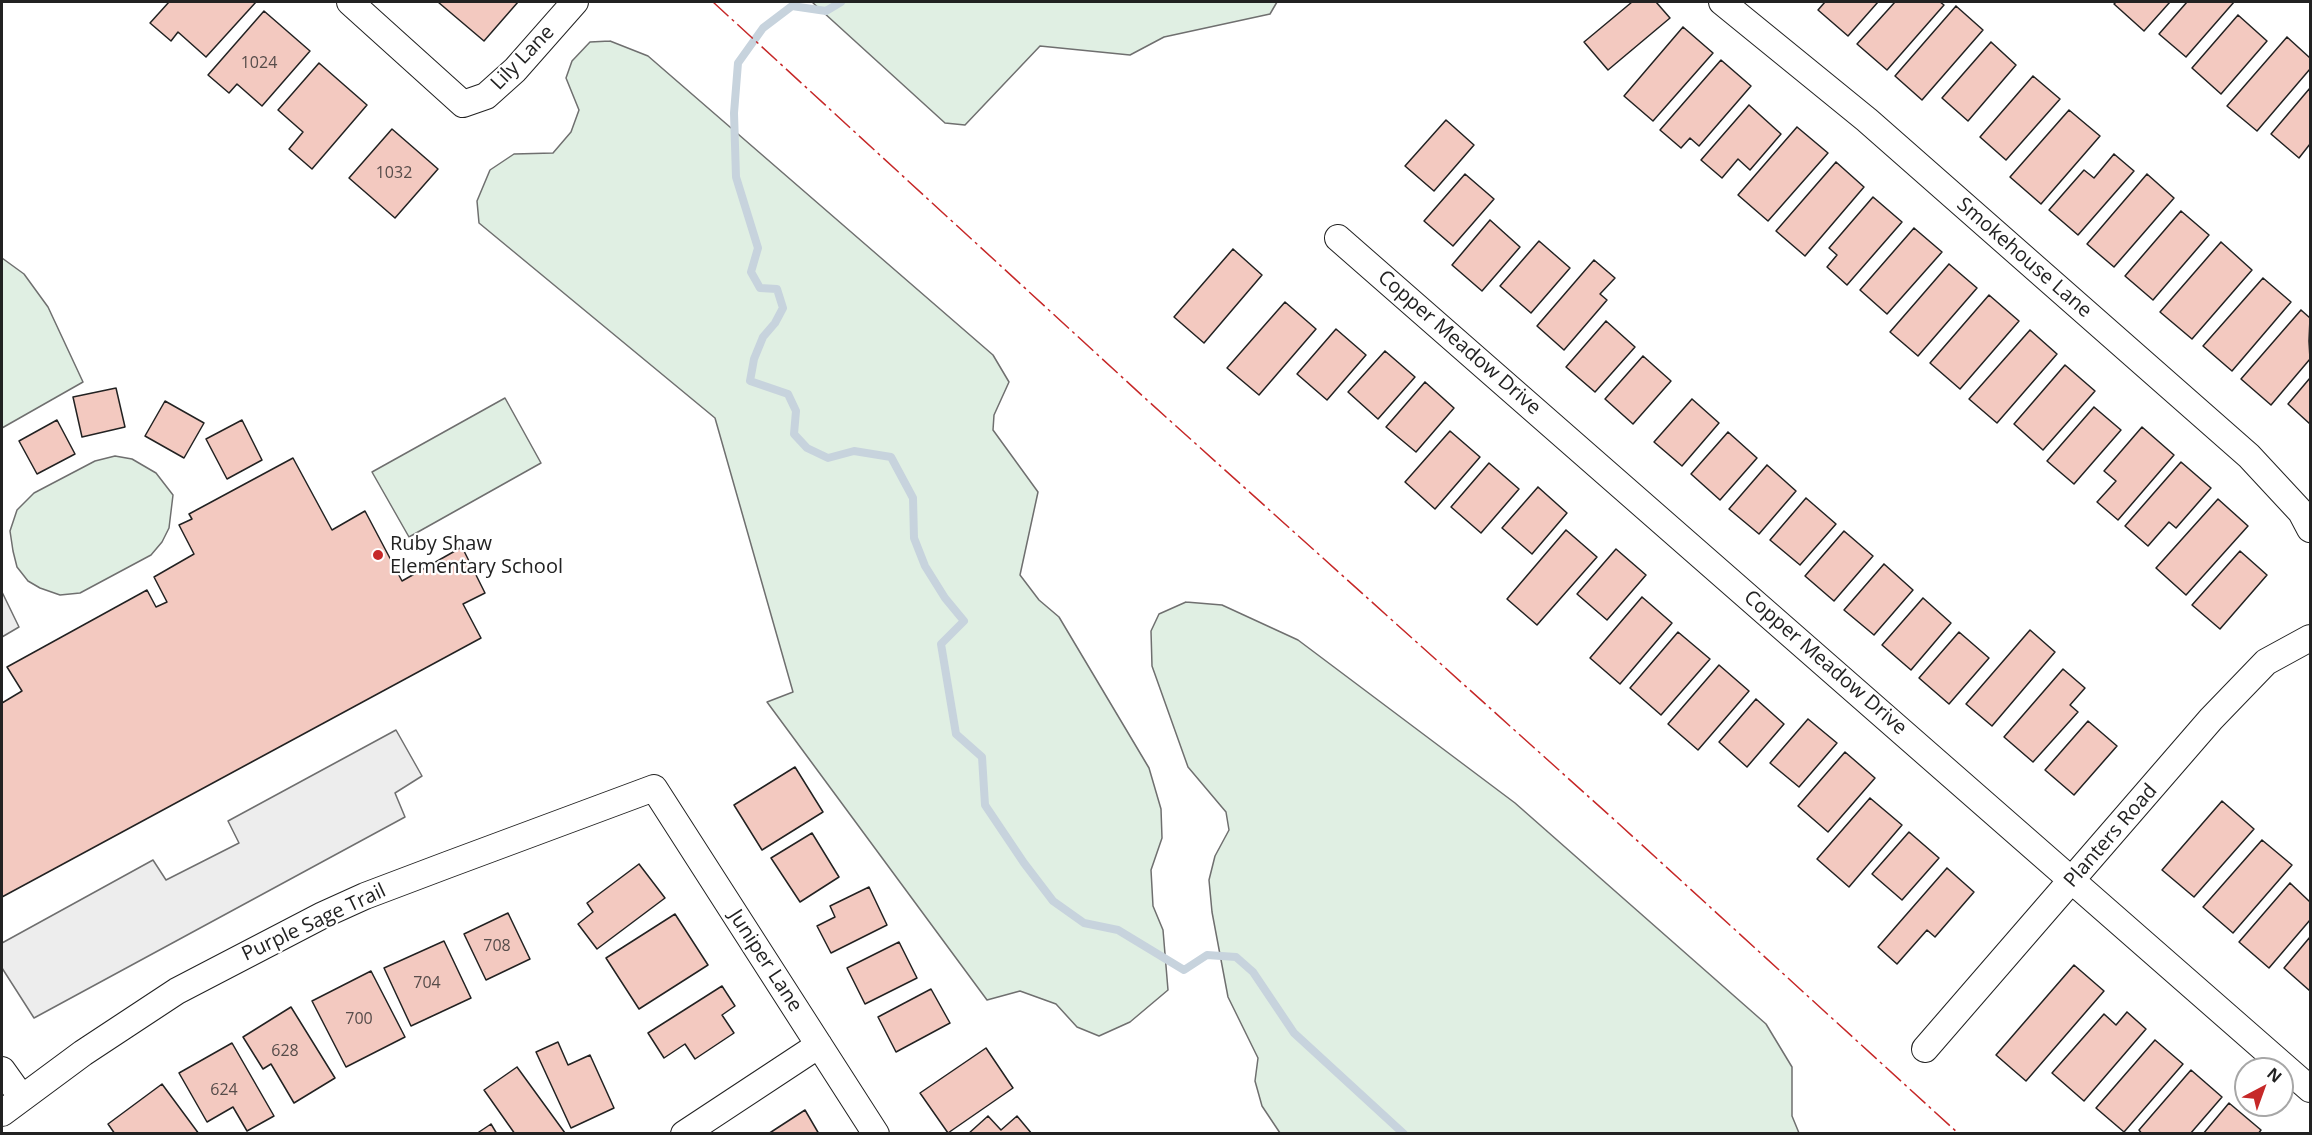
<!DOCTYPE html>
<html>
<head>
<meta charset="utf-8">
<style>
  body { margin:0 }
  #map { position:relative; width:2312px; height:1135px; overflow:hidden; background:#fff; font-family:"Open Sans",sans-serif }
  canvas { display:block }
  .frame { position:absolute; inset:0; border:3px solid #222; pointer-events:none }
  .north { position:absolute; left:2234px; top:1057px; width:60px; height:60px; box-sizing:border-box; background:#fff; border:2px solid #a7a7a7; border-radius:50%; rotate:41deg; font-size:16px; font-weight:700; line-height:24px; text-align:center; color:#222 }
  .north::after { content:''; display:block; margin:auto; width:21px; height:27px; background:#c62828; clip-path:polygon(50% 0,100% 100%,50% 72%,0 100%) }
</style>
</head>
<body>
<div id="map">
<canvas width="2312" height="1135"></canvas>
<div class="frame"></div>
<div class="north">N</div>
</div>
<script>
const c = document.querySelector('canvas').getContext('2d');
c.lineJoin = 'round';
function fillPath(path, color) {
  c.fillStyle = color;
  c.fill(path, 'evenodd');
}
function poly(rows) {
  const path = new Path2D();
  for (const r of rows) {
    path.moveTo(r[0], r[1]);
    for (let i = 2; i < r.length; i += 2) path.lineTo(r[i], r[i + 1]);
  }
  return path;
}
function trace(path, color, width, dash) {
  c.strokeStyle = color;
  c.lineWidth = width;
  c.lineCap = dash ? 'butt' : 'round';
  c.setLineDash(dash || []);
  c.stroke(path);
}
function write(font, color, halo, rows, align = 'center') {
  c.font = font + ' "Open Sans",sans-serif';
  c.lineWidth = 4.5;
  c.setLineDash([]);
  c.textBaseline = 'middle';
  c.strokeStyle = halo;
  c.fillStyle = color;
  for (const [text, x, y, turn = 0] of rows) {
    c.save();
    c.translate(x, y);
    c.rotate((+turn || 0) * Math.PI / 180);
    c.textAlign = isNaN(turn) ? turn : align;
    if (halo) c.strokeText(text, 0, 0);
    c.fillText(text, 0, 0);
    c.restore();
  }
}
const green = poly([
  [812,2,1277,2,1270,14,1164,37,1130,55,1040,46,965,125,945,123,812,2],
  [610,41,648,56,993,355,1009,382,994,415,993,430,1038,492,1020,575,1039,600,1059,617,1149,768,1161,809,1162,838,1151,870,1153,906,1163,930,1168,990,1130,1022,1099,1036,1077,1027,1056,1004,1020,991,987,1000,767,702,793,692,715,418,479,223,477,201,490,170,514,154,553,153,571,132,579,110,566,78,572,61,590,42,610,41],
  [2,258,24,274,48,307,83,382,2,428,2,258],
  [505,398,541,463,409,537,372,472,505,398],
  [115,456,132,459,156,473,173,495,169,528,162,542,151,555,80,593,60,595,40,588,28,581,17,567,13,551,10,531,17,510,34,493,95,461,115,456],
  [1186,602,1222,605,1298,640,1515,803,1766,1024,1792,1067,1792,1116,1799,1133,1280,1133,1262,1106,1255,1081,1258,1058,1228,997,1212,912,1209,880,1215,856,1229,830,1226,812,1188,767,1152,666,1151,631,1159,614,1186,602]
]);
const parking = poly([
  [2,592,19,627,2,637,2,592],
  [396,730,422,776,395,793,405,817,34,1018,2,968,2,943,153,860,166,880,239,843,228,821,396,730]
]);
const stream = poly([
  [841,2,826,11,792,6,763,28,738,63,734,113,736,177,758,248,751,272,760,288,777,289,783,308,775,323,763,337,754,359,750,381,788,394,796,411,794,434,807,448,828,458,854,451,891,457,913,498,914,538,925,566,945,598,964,621,941,644,956,734,982,757,985,805,1024,863,1053,901,1084,923,1118,930,1184,970,1207,955,1236,957,1253,972,1294,1033,1404,1134]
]);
const building = poly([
  [169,2,256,2,206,57,178,32,171,41,150,23,169,2],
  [438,2,518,2,484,41,438,2],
  [1632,2,1656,2,1670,18,1608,70,1584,42,1632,2],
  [1825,2,1878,2,1848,36,1818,10,1825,2],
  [1895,2,1940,2,1944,5,1887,70,1857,44,1895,2],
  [2116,2,2170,2,2144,31,2114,4,2116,2],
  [2187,2,2234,2,2186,57,2159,34,2187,2],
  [1956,6,1983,30,1922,100,1895,76,1956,6],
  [264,11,310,51,262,106,237,84,229,93,208,75,264,11],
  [2238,15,2267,41,2221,94,2192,68,2238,15],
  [1683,27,1713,53,1653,121,1624,96,1683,27],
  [2287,37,2310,58,2310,69,2257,131,2227,106,2287,37],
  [1991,42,2016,65,1968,121,1942,98,1991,42],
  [1721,60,1751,86,1699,146,1690,138,1681,148,1660,130,1721,60],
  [319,63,367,105,312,169,289,149,303,132,278,110,319,63],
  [2033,76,2060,99,2006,160,1980,137,2033,76],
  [2310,88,2310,144,2299,158,2271,134,2310,88],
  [1749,105,1781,134,1750,170,1738,159,1722,178,1701,160,1749,105],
  [2069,110,2100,136,2041,204,2010,177,2069,110],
  [1446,120,1474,145,1434,191,1405,166,1446,120],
  [1797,127,1828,153,1768,221,1738,195,1797,127],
  [392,129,438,169,395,218,349,178,392,129],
  [2114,154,2134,171,2078,235,2049,210,2084,170,2094,178,2114,154],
  [1836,162,1864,187,1805,256,1776,231,1836,162],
  [1465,174,1494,199,1453,246,1424,221,1465,174],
  [2147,174,2174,198,2114,267,2087,244,2147,174],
  [1873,197,1902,222,1847,285,1827,267,1837,255,1829,248,1873,197],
  [2181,211,2209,235,2153,300,2125,276,2181,211],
  [1490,220,1520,247,1482,291,1452,265,1490,220],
  [1914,228,1942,252,1887,314,1860,290,1914,228],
  [1539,241,1570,268,1531,313,1500,286,1539,241],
  [2221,242,2252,270,2192,339,2160,312,2221,242],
  [1233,249,1262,275,1204,343,1174,317,1233,249],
  [1594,260,1615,278,1600,294,1607,300,1564,350,1537,326,1594,260],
  [1949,264,1977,288,1918,356,1890,332,1949,264],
  [2263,278,2291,302,2232,371,2203,346,2263,278],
  [1989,295,2019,321,1960,389,1930,363,1989,295],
  [1285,302,1316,329,1259,395,1227,368,1285,302],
  [2301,310,2310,318,2309,341,2310,359,2271,405,2241,379,2301,310],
  [1606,321,1635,347,1595,392,1566,367,1606,321],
  [1336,329,1366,355,1327,400,1297,374,1336,329],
  [2030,330,2057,354,1997,423,1969,399,2030,330],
  [1385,351,1415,377,1378,419,1348,392,1385,351],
  [1643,356,1671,381,1633,424,1605,399,1643,356],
  [2065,365,2095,391,2043,450,2014,424,2065,365],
  [2310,378,2310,424,2288,404,2310,378],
  [1425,382,1454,408,1416,452,1386,427,1425,382],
  [116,388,125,427,82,437,73,397,116,388],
  [1692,399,1719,423,1682,466,1654,442,1692,399],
  [165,401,204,423,184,458,145,436,165,401],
  [2094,407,2121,430,2074,484,2047,461,2094,407],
  [57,420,75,454,37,474,19,441,57,420],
  [242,420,262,460,227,479,206,439,242,420],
  [2142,427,2174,455,2118,520,2097,502,2116,481,2104,471,2142,427],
  [1450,431,1480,457,1435,509,1405,482,1450,431],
  [1728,432,1757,458,1720,500,1691,474,1728,432],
  [293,458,332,530,365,511,402,581,462,547,485,593,463,604,481,638,2,897,2,703,22,691,7,667,147,590,156,607,167,602,154,577,194,554,179,525,192,519,189,514,293,458],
  [2181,462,2211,488,2176,528,2169,522,2148,546,2125,526,2181,462],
  [1489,463,1519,489,1481,533,1451,507,1489,463],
  [1767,465,1796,491,1759,534,1729,509,1767,465],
  [1538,487,1567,513,1532,554,1502,528,1538,487],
  [1806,498,1836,524,1800,565,1770,540,1806,498],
  [2218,499,2248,526,2186,595,2156,568,2218,499],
  [1566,530,1597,557,1537,625,1507,599,1566,530],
  [1844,531,1873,556,1834,601,1805,576,1844,531],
  [1616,549,1646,575,1607,620,1577,594,1616,549],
  [2240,551,2267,575,2220,629,2192,605,2240,551],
  [1884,564,1913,590,1874,635,1844,610,1884,564],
  [1642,597,1672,623,1620,684,1590,658,1642,597],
  [1923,598,1951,623,1911,670,1882,645,1923,598],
  [2030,630,2055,652,1992,726,1966,704,2030,630],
  [1678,632,1710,659,1661,715,1630,688,1678,632],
  [1959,632,1989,658,1949,704,1919,678,1959,632],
  [1719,665,1749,691,1698,750,1668,724,1719,665],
  [2063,669,2085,688,2070,705,2078,712,2033,762,2004,737,2063,669],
  [1756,699,1784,724,1747,767,1719,742,1756,699],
  [1808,719,1837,743,1799,787,1770,763,1808,719],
  [2088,721,2117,746,2074,795,2045,770,2088,721],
  [1845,752,1875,778,1828,832,1798,806,1845,752],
  [795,767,823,812,762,850,734,805,795,767],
  [1870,798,1902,825,1849,887,1817,859,1870,798],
  [2222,801,2254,829,2194,897,2162,870,2222,801],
  [1909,832,1939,858,1902,900,1872,874,1909,832],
  [812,833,839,877,800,902,771,858,812,833],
  [2262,840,2292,865,2233,933,2203,907,2262,840],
  [639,864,665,898,597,949,578,924,593,912,587,903,639,864],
  [1947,868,1974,892,1935,937,1927,930,1897,964,1878,947,1947,868],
  [2290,883,2310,902,2310,920,2269,968,2239,942,2290,883],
  [869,887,887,925,831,953,817,926,835,917,830,906,869,887],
  [508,913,530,959,486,980,464,934,508,913],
  [675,914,708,965,639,1009,606,958,675,914],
  [2310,937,2310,991,2284,968,2310,937],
  [444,941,471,998,411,1026,384,968,444,941],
  [899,942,917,978,865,1004,847,968,899,942],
  [2074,965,2104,991,2026,1081,1996,1055,2074,965],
  [371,971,405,1037,346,1067,312,1001,371,971],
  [722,986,735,1006,722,1015,734,1033,695,1059,685,1044,664,1058,648,1033,722,986],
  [931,989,950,1023,896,1052,878,1017,931,989],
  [291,1007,335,1078,294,1103,271,1064,263,1069,243,1037,291,1007],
  [2127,1012,2146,1029,2084,1101,2052,1073,2104,1014,2116,1025,2127,1012],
  [2155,1040,2183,1064,2124,1132,2096,1108,2155,1040],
  [558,1042,568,1065,590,1055,614,1108,571,1128,536,1052,558,1042],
  [232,1043,274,1116,247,1131,233,1107,207,1122,179,1073,232,1043],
  [986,1048,1013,1088,948,1133,920,1093,986,1048],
  [517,1067,565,1133,515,1134,484,1090,517,1067],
  [2191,1070,2222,1097,2190,1134,2142,1134,2139,1130,2191,1070],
  [162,1084,199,1134,115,1134,108,1124,162,1084],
  [2229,1103,2261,1130,2258,1134,2203,1134,2229,1103],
  [805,1110,819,1134,768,1134,805,1110],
  [988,1116,1001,1130,1017,1116,1032,1134,968,1134,988,1116],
  [491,1124,497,1134,476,1134,491,1124]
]);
const street = poly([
  [350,2,463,104,486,96,515,70,575,2],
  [1722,2,1867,120,2249,456,2301,512,2310,529],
  [1338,238,2310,1089],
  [1925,1049,2211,719,2266,662,2310,638],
  [2,1070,22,1098],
  [2,1113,83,1053,177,991,323,915,365,896,447,865,654,788,876,1134],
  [684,1134,819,1045]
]);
const power = poly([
  [713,2,1147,400,1619,824,1959,1134]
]);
const markers = [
  [378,555,6,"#c62828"]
];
const numberNames = [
  ["1024",259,63],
  ["1032",394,173],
  ["708",497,946],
  ["704",427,983],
  ["700",359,1019],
  ["628",285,1051],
  ["624",224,1090]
];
const streetNames = [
  ["Lily Lane",523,58,-46],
  ["Smokehouse Lane",2024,258,41],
  ["Copper Meadow Drive",1459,343,41],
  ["Copper Meadow Drive",1825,663,41],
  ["Planters Road",2111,836,-49],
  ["Purple Sage Trail",314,923,-25],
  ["Juniper Lane",765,961,57]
];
const poiNames = [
  ["Ruby Shaw",390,544],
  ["Elementary School",390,567]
];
fillPath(green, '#e0efe3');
trace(green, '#6f6f6f', 1.5);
fillPath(parking, '#ededed');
trace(parking, '#6f6f6f', 1.5);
trace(stream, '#c7d3dd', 8);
fillPath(building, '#f3c9c0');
trace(building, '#222', 1.5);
trace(street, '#222', 28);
trace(street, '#fff', 26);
trace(power, '#c62828', 1.5, [21, 4.5, 3, 4.5]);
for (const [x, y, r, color] of markers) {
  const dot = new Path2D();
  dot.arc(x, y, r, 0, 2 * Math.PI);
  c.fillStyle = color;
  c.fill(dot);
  trace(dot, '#fff', 2);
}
write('16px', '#564c4a', null, numberNames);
write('20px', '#222', '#fff', streetNames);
write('20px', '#222', '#fff', poiNames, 'left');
</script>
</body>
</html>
